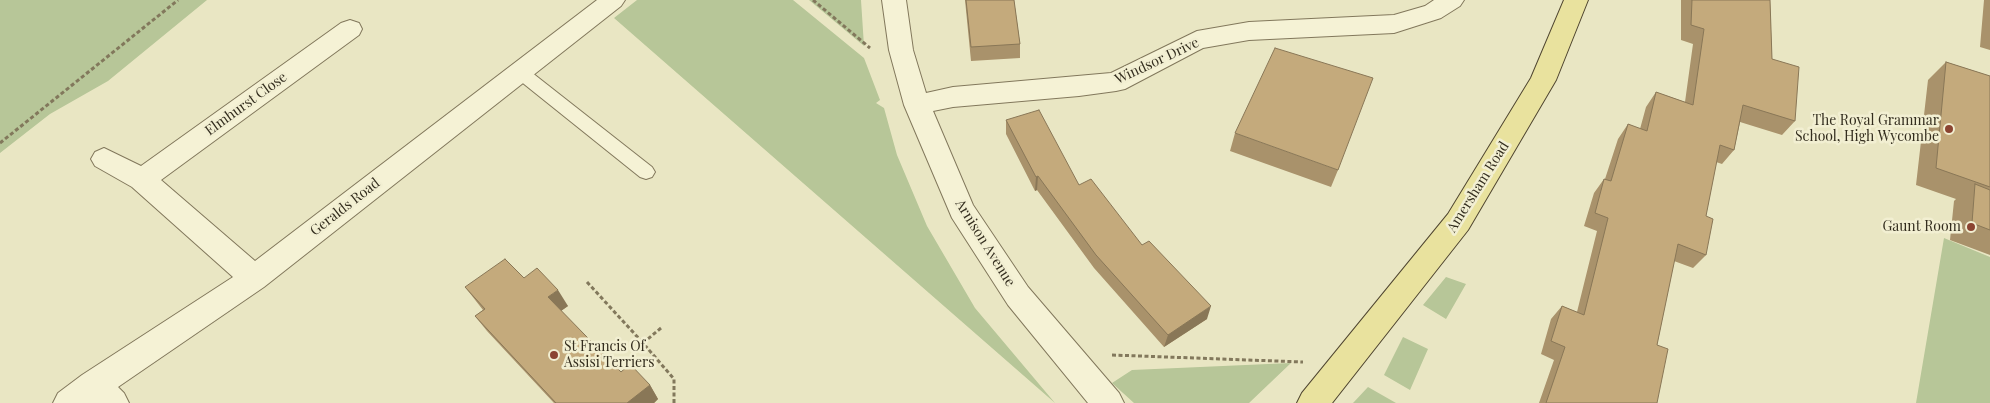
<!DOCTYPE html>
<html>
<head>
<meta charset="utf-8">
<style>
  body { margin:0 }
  canvas { display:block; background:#e9e6c3 }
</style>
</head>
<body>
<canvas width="1990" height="403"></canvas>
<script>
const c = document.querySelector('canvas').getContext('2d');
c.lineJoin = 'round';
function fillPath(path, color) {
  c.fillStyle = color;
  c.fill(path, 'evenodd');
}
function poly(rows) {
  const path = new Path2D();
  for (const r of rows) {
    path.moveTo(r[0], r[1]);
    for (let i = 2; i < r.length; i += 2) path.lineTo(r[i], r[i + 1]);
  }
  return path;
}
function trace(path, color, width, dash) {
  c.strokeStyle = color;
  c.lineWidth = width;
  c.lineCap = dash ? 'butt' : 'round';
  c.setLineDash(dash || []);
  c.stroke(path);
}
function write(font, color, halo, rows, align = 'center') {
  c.font = font + ' "Playfair Display",serif';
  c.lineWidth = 5;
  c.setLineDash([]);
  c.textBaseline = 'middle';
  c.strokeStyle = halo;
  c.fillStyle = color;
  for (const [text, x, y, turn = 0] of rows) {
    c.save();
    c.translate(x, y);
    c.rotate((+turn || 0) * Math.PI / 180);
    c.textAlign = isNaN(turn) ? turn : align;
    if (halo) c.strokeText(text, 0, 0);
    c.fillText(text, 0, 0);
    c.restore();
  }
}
const green = poly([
  [0,0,207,0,108,81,50,114,0,153],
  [637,0,793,0,864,58,880,100,876,103,884,108,897,155,927,226,975,308,1055,403,614,18],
  [809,0,861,0,864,46],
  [1944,238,1990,257,1990,403,1916,403],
  [1446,277,1466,284,1446,319,1423,305],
  [1403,337,1428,349,1410,390,1384,375],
  [1291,363,1249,403,1134,403,1112,383,1132,370],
  [1368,387,1396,403,1353,403]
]);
const path = poly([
  [813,0,870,48],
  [0,143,178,0],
  [587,282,643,343],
  [661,328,643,343,674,379,674,403],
  [1112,355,1303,362]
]);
const service = poly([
  [520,66,526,68,652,167,655,172,652,177,646,179,640,177,514,76,512,72,514,68,520,66]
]);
const minor = poly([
  [597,0,625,0,621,6,264,287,118,387,124,393,129,403,53,403,58,393,82,375,233,277,132,187,95,166,91,159,95,152,104,148,141,166,341,23,350,20,359,23,362,29,359,35,161,180,255,261,597,0],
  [882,0,906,0,913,50,926,93,953,87,1111,73,1197,31,1249,22,1394,15,1425,6,1434,0,1464,0,1460,6,1441,18,1394,33,1249,40,1203,48,1125,89,1116,91,1079,96,953,107,933,111,973,205,1028,287,1119,393,1124,403,1088,403,1008,305,952,218,904,105,889,50,882,0]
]);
const primary = poly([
  [1564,0,1588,0,1556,80,1468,230,1332,403,1297,403,1302,393,1448,214,1531,78,1564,0]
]);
const wall = poly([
  [965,0,1014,0,1020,44,1020,58,971,61],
  [1681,0,1770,0,1772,59,1795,121,1782,135,1740,122,1734,150,1722,164,1716,162,1706,216,1706,255,1693,268,1674,261,1657,345,1657,403,1539,403,1554,360,1541,354,1551,319,1562,306,1577,312,1597,231,1584,226,1594,193,1604,179,1605,179,1618,139,1628,124,1640,129,1646,107,1656,92,1685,102,1693,44,1681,40],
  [1984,0,1990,0,1990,50,1980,47],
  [1946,62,1990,76,1990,255,1950,240,1954,201,1956,199,1916,185,1928,80],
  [1006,120,1079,185,1142,245,1207,319,1164,347,1094,268,1037,190,1035,191,1006,134],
  [1235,133,1338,170,1331,187,1230,151],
  [524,278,568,306,561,311,621,372,650,385,658,399,654,403,554,403,487,331,475,316,483,310,465,287]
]);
const shadedWall = poly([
  [1038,176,1037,190,1035,191,1036,177],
  [558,290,568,306,558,313,548,297],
  [1211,306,1207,319,1164,347,1168,335],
  [650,385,658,399,654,403,627,403]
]);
const building = poly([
  [966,0,1014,0,1020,44,971,47,966,0],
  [1692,0,1770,0,1772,59,1799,67,1795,121,1743,105,1734,150,1720,145,1706,216,1713,219,1706,255,1678,244,1657,345,1668,349,1657,403,1546,403,1565,347,1551,341,1562,306,1584,315,1608,218,1595,213,1604,179,1611,181,1628,124,1647,131,1656,92,1693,105,1704,29,1691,25,1692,0],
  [1275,48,1373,78,1338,170,1235,133,1275,48],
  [1946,62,1990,76,1990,187,1936,168,1946,62],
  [1039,110,1079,185,1091,179,1142,245,1149,241,1211,306,1168,335,1096,255,1038,176,1036,177,1006,120,1039,110],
  [1975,184,1990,190,1990,230,1972,223,1975,184],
  [505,259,524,278,537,268,558,290,548,297,621,372,630,364,650,385,627,403,556,403,475,316,485,309,465,287,505,259]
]);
const markers = [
  [1949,129,5,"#8b4431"],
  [1971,227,5,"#8b4431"],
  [554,355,5,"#8b4431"]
];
const streetNames = [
  ["Windsor Drive",1157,61,-25],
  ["Elmhurst Close",246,104,-36],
  ["Amersham Road",1478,187,-58],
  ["Geralds Road",345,207,-38],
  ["Arnison Avenue",985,243,58]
];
const poiNames = [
  ["The Royal Grammar",1939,121],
  ["School, High Wycombe",1939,137],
  ["Gaunt Room",1961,227],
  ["St Francis Of",564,347,"left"],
  ["Assisi Terriers",564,363,"left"]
];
fillPath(green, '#b7c698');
trace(service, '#82785c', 2);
trace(minor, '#82785c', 2);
trace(primary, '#504630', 2);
trace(path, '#82785c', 3, [4, 2.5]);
fillPath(service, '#f5f2d5');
fillPath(minor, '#f5f2d5');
fillPath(primary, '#e9e29e');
fillPath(wall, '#a9926b');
fillPath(shadedWall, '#897757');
fillPath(building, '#c4aa7c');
trace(building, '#897757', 1);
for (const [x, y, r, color] of markers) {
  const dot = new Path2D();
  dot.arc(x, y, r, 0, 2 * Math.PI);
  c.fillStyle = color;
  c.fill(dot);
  trace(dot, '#f2efd2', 2);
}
write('14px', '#332d1e', '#f2efd2', streetNames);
write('14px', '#332d1e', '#f2efd2', poiNames, 'right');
</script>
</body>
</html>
